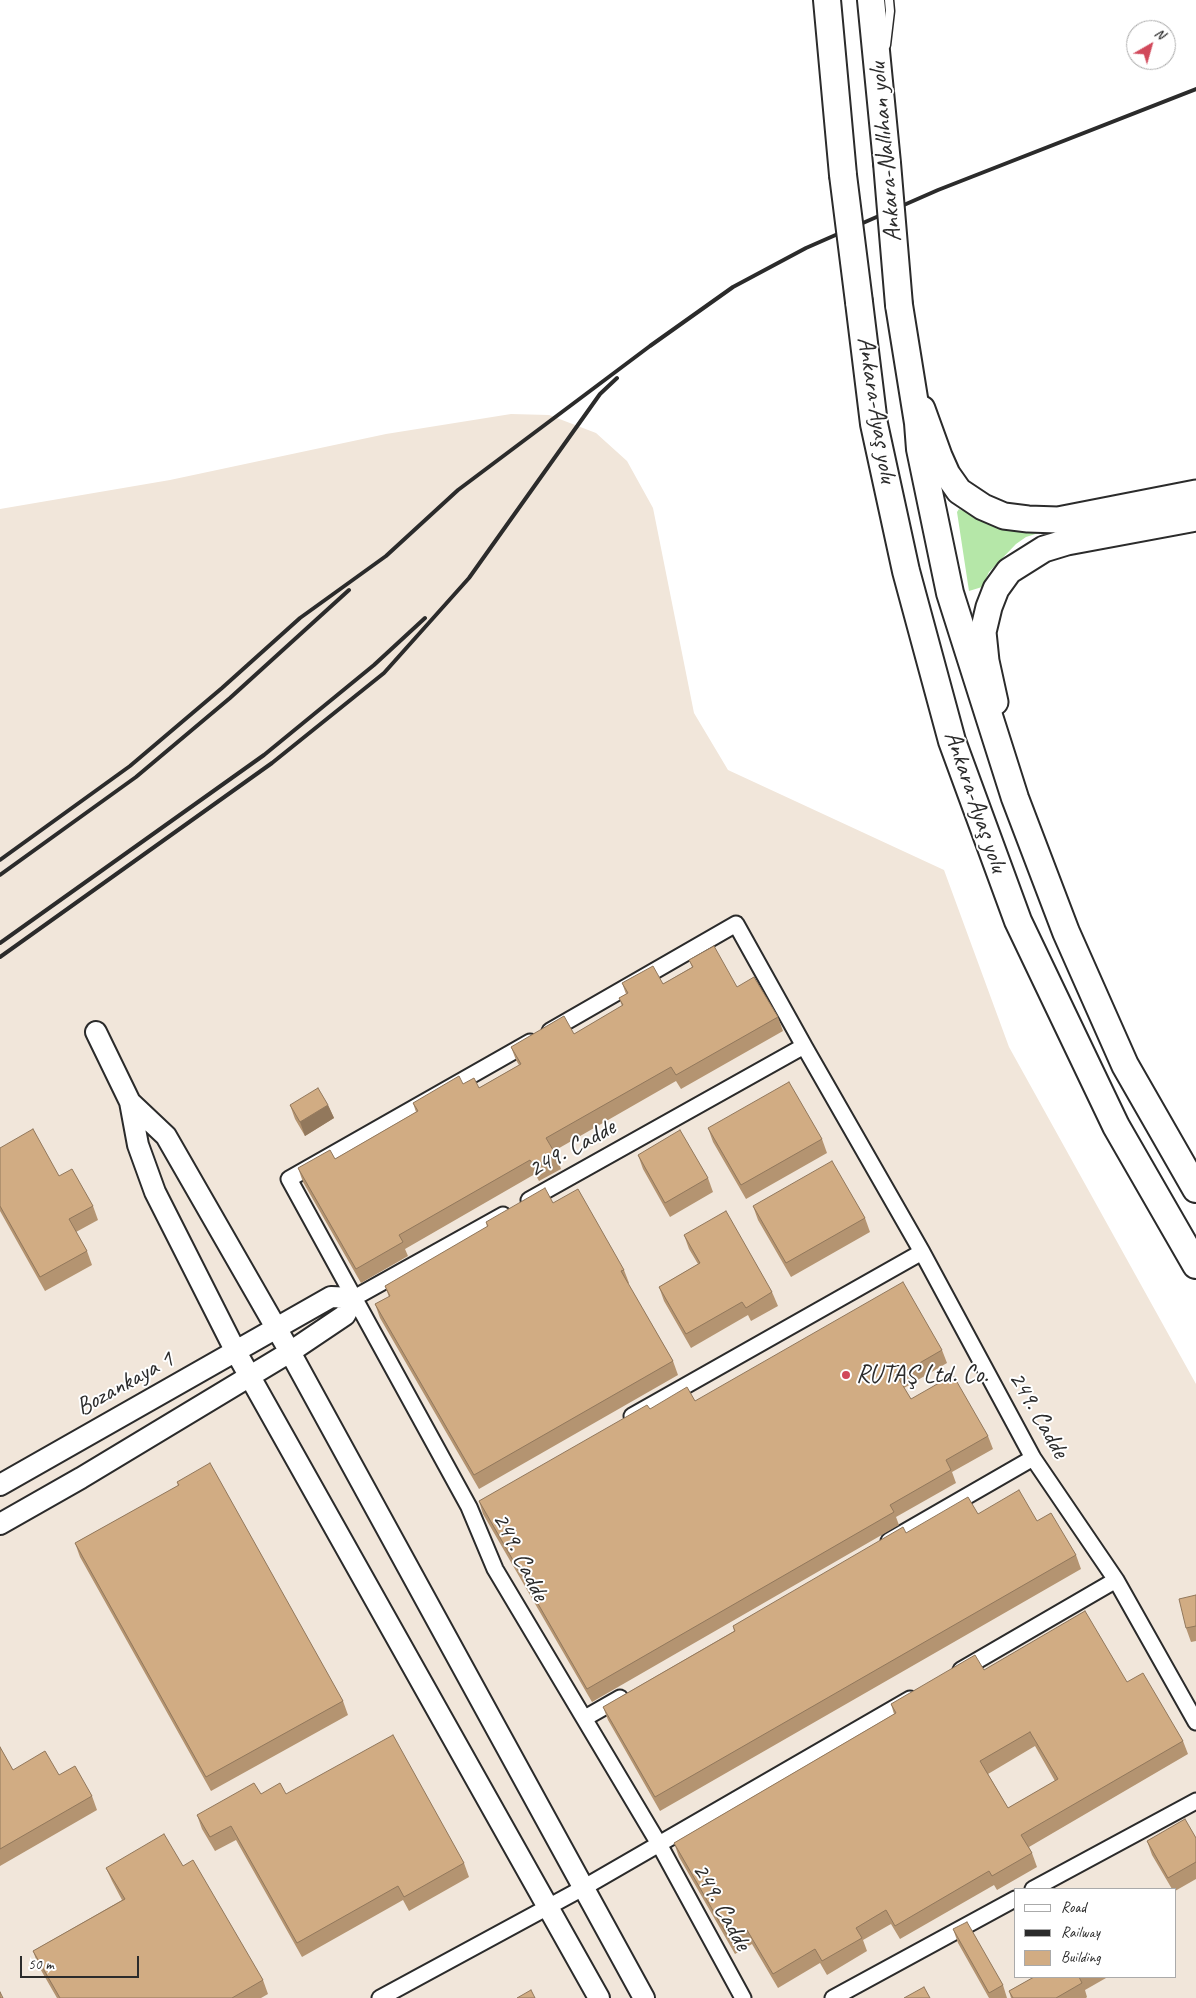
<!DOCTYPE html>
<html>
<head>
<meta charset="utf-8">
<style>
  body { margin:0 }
  #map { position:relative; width:1196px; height:1998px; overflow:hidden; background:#fff; font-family:Caveat,sans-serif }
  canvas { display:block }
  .legend { position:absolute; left:1014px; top:1888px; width:162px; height:90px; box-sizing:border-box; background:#fff; border:1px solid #aaa; margin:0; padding:6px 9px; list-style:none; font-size:15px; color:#2b2b2b }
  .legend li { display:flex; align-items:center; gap:10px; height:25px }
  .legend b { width:25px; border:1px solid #aaa }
  .north { position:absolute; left:1126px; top:20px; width:50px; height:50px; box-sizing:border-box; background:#fff; border:1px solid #aaa; border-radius:50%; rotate:38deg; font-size:14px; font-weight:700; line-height:20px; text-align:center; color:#2b2b2b }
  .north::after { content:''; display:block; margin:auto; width:18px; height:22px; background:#d1495b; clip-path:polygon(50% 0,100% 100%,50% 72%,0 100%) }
  .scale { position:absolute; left:20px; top:1956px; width:119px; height:22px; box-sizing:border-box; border:2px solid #2b2b2b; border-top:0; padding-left:6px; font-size:15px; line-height:18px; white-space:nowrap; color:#2b2b2b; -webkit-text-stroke:4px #fff; paint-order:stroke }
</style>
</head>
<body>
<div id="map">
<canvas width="1196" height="1998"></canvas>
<ul class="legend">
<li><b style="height:6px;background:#fff"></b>Road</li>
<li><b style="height:6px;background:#2b2b2b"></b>Railway</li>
<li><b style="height:14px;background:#d1ac83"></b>Building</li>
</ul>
<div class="north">N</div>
<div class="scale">50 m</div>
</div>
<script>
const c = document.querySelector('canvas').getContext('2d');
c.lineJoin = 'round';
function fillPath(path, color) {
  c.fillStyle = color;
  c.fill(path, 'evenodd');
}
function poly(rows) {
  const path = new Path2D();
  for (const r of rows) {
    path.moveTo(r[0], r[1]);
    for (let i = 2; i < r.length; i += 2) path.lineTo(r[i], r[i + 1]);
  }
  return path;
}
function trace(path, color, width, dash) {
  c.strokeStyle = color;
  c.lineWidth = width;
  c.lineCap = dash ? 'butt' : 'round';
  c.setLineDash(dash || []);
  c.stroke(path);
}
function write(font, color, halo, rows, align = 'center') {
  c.font = font + ' Caveat,sans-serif';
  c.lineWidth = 4;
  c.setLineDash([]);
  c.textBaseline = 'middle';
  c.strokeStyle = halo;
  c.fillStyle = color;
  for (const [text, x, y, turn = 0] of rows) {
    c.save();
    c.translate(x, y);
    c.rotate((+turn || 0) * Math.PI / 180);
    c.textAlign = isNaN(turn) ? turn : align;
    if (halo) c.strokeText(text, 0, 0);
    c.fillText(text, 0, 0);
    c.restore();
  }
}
const built = poly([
  [511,414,549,415,596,433,627,461,653,508,694,713,728,770,944,870,1009,1047,1196,1384,1196,1998,0,1998,0,509,170,480,386,434],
  [1015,1889,1175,1889,1175,1977,1015,1977]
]);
const green = poly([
  [959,509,991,523,1048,530,1026,537,1016,544,989,572,982,587,969,591,957,512]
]);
const service = poly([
  [886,45,890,11,889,0]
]);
const minor = poly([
  [550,1031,736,924,804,1046],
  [530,1042,289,1179,469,1507,495,1569,659,1844,743,1998],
  [529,1200,804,1046,922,1252,1033,1458,1116,1580,1196,1722],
  [354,1298,503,1215],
  [632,1416,922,1252],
  [889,1541,1033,1458],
  [961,1670,1116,1580],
  [585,1718,620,1698],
  [1033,1889,1196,1801],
  [380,1998,583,1888,910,1699],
  [833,1998,1015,1899]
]);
const tertiary = poly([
  [96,1032,130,1102,138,1145,155,1192,236,1352,599,1998],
  [130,1102,166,1136,290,1352,644,1998],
  [0,1485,331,1297,354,1298,345,1315,290,1352,81,1478,0,1524]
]);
const primary = poly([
  [922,409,939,456,947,474,959,491,983,507,1004,516,1028,519,1058,520,1196,493],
  [995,702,986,661,983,632,989,607,996,589,1009,571,1044,549,1067,542,1196,518]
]);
const trunk = poly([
  [827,0,843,175],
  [871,0,887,163],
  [859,302,874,424,906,571,952,741,1018,921,1116,1126,1196,1265],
  [899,305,918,423,920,449,950,593,1015,798,1066,932,1125,1065,1196,1189]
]);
const rail = poly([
  [0,860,130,766,222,688,300,618,386,556,458,490,650,346,733,287,806,248,938,190,1196,89],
  [0,875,136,777,230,698,349,590],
  [0,943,264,755,374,665,425,618],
  [0,957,272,763,384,673,469,578,600,394,617,378]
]);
const trunkBridge = poly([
  [887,163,899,305],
  [843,175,859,302]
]);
const wall = poly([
  [689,960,737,987,778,1017,783,1031,681,1089,676,1081,554,1151,556,1155,561,1169,539,1181,535,1174,405,1249,408,1256,361,1283,303,1182,298,1168,335,1159,416,1112,413,1103,463,1084,479,1088,519,1065,516,1060,511,1047,574,1034,622,1006,619,998,626,994,622,983,663,984,692,967],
  [290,1105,328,1105,334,1118,305,1136,295,1119],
  [708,1128,822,1139,827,1153,746,1199,713,1142],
  [0,1148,59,1176,93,1206,98,1220,76,1232,87,1251,92,1265,45,1291,0,1211],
  [638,1155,708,1178,713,1192,670,1217,643,1169],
  [553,1203,624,1270,629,1283,628,1284,673,1361,678,1375,479,1489,380,1318,375,1304,389,1297,385,1286,487,1227,486,1222],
  [753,1206,865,1218,870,1232,791,1277,758,1220],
  [684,1235,772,1292,778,1306,751,1321,748,1315,691,1348,664,1301,659,1287,698,1264,689,1249],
  [942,1350,947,1363,904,1388,911,1399,988,1436,993,1449,952,1472,956,1483,896,1517,899,1525,592,1702,483,1514,479,1501,650,1409,695,1401],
  [177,1482,343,1701,348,1715,211,1791,80,1557,75,1543,178,1486],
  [978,1514,1037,1521,1076,1555,1081,1569,660,1811,608,1720,603,1707,734,1631,733,1626,906,1533],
  [1196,1595,1196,1641,1191,1642,1186,1628],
  [984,1670,1127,1682,1183,1741,1188,1754,1029,1847,1032,1853,1037,1867,997,1890,994,1885,900,1939,891,1924,863,1940,867,1951,827,1975,820,1963,778,1988,752,1944,735,1954,679,1857,674,1843,894,1714,891,1704],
  [1035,1746,1055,1781,1008,1808,988,1774],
  [0,1747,13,1770,59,1775,92,1796,97,1810,0,1866],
  [261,1794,286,1794,464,1863,469,1877,409,1911,403,1900,302,1957,236,1840,215,1851,202,1829,197,1815],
  [1196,1838,1196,1879,1175,1891,1175,1889,1172,1889,1152,1855,1147,1841],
  [183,1866,263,1980,268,1994,261,1998,57,1998,38,1965,33,1951,122,1900,112,1881,106,1868],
  [953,1929,1003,1985,1007,1998,989,1998,958,1943],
  [1034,1977,1106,1977,1106,1978,1085,1990,1087,1997,1086,1998,1011,1998,1009,1991]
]);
const shadedWall = poly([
  [328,1105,334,1118,305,1136,300,1122]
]);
const building = poly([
  [714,946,737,987,754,977,778,1017,676,1075,671,1067,546,1138,556,1155,534,1167,530,1160,399,1235,403,1242,356,1269,298,1168,330,1150,335,1159,418,1111,413,1103,459,1076,463,1084,474,1078,479,1088,521,1064,511,1047,564,1016,574,1034,623,1005,619,998,628,993,622,983,653,966,663,984,693,967,689,960,714,946],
  [789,1082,822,1139,741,1185,708,1128,789,1082],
  [318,1088,328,1105,300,1122,290,1105,318,1088],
  [33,1129,59,1176,72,1169,93,1206,69,1219,87,1251,40,1277,0,1206,0,1148,33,1129],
  [680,1130,708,1178,665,1203,638,1155,680,1130],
  [832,1161,865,1218,786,1263,753,1206,832,1161],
  [545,1188,553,1203,578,1189,624,1270,621,1271,673,1361,474,1475,375,1304,390,1296,385,1286,488,1226,486,1222,545,1188],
  [726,1211,772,1292,746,1308,742,1302,686,1334,659,1287,700,1263,684,1235,726,1211],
  [903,1282,942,1350,897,1376,911,1399,953,1375,988,1436,946,1460,951,1470,890,1505,894,1512,587,1689,479,1501,647,1405,650,1409,687,1387,695,1401,903,1282],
  [210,1463,343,1701,206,1777,75,1543,179,1485,177,1482,210,1463],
  [1019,1490,1037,1521,1051,1513,1076,1555,655,1797,603,1707,735,1631,733,1626,903,1527,906,1533,968,1497,978,1514,1019,1490],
  [1196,1595,1196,1626,1186,1628,1179,1599,1196,1595],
  [1085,1611,1127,1682,1143,1673,1183,1741,1021,1835,1032,1853,992,1876,989,1871,895,1926,886,1910,856,1928,862,1938,822,1961,815,1949,773,1974,747,1930,730,1940,674,1843,896,1713,891,1704,975,1655,984,1670,1085,1611],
  [1030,1732,1058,1779,1008,1808,980,1761,1030,1732],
  [393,1735,464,1863,404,1897,398,1886,297,1943,231,1826,210,1837,197,1815,254,1783,261,1794,280,1783,286,1794,393,1735],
  [0,1747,13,1770,45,1751,59,1775,75,1766,92,1796,0,1849,0,1747],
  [1185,1819,1196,1838,1196,1862,1168,1878,1147,1841,1185,1819],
  [164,1834,183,1866,193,1860,263,1980,232,1998,60,1998,33,1951,125,1899,106,1868,164,1834],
  [967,1922,1003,1985,989,1993,953,1929,967,1922],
  [1034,1977,1079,1977,1082,1983,1056,1998,1013,1998,1009,1991,1034,1977],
  [924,1987,930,1998,904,1998,924,1987],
  [531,1990,535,1998,517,1998,531,1990],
  [0,1992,3,1998,0,1998,0,1992]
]);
const markers = [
  [846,1375,5,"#d1495b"]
];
const streetNames = [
  ["Ankara-Nallıhan yolu",886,152,-95],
  ["Ankara-Ayaş yolu",876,410,81],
  ["Ankara-Ayaş yolu",975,802,71],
  ["249. Cadde",572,1149,-29],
  ["Bozankaya 1",125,1384,-29],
  ["249. Cadde",1038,1415,60],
  ["249. Cadde",520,1557,63],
  ["249. Cadde",721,1907,61]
];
const poiNames = [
  ["RUTAŞ Ltd. Co.",856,1375]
];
fillPath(built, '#f1e6da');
fillPath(green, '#b5e7a8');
trace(service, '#2b2b2b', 11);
trace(minor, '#2b2b2b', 19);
trace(tertiary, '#2b2b2b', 24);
trace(primary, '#2b2b2b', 29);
trace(trunk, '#2b2b2b', 30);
trace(service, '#fff', 8);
trace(minor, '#fff', 15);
trace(tertiary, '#fff', 20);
trace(primary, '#fff', 25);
trace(trunk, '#fff', 26);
trace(rail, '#2b2b2b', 4);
trace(trunkBridge, '#2b2b2b', 30, []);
trace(trunkBridge, '#fff', 26);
fillPath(wall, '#b49471');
fillPath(shadedWall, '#92785c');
fillPath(building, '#d1ac83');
trace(building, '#92785c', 1);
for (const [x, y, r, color] of markers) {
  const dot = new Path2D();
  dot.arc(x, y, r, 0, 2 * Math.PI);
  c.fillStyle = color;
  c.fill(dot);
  trace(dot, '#fff', 2);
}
write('25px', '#2b2b2b', '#fff', streetNames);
write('25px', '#2b2b2b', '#fff', poiNames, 'left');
</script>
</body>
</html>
